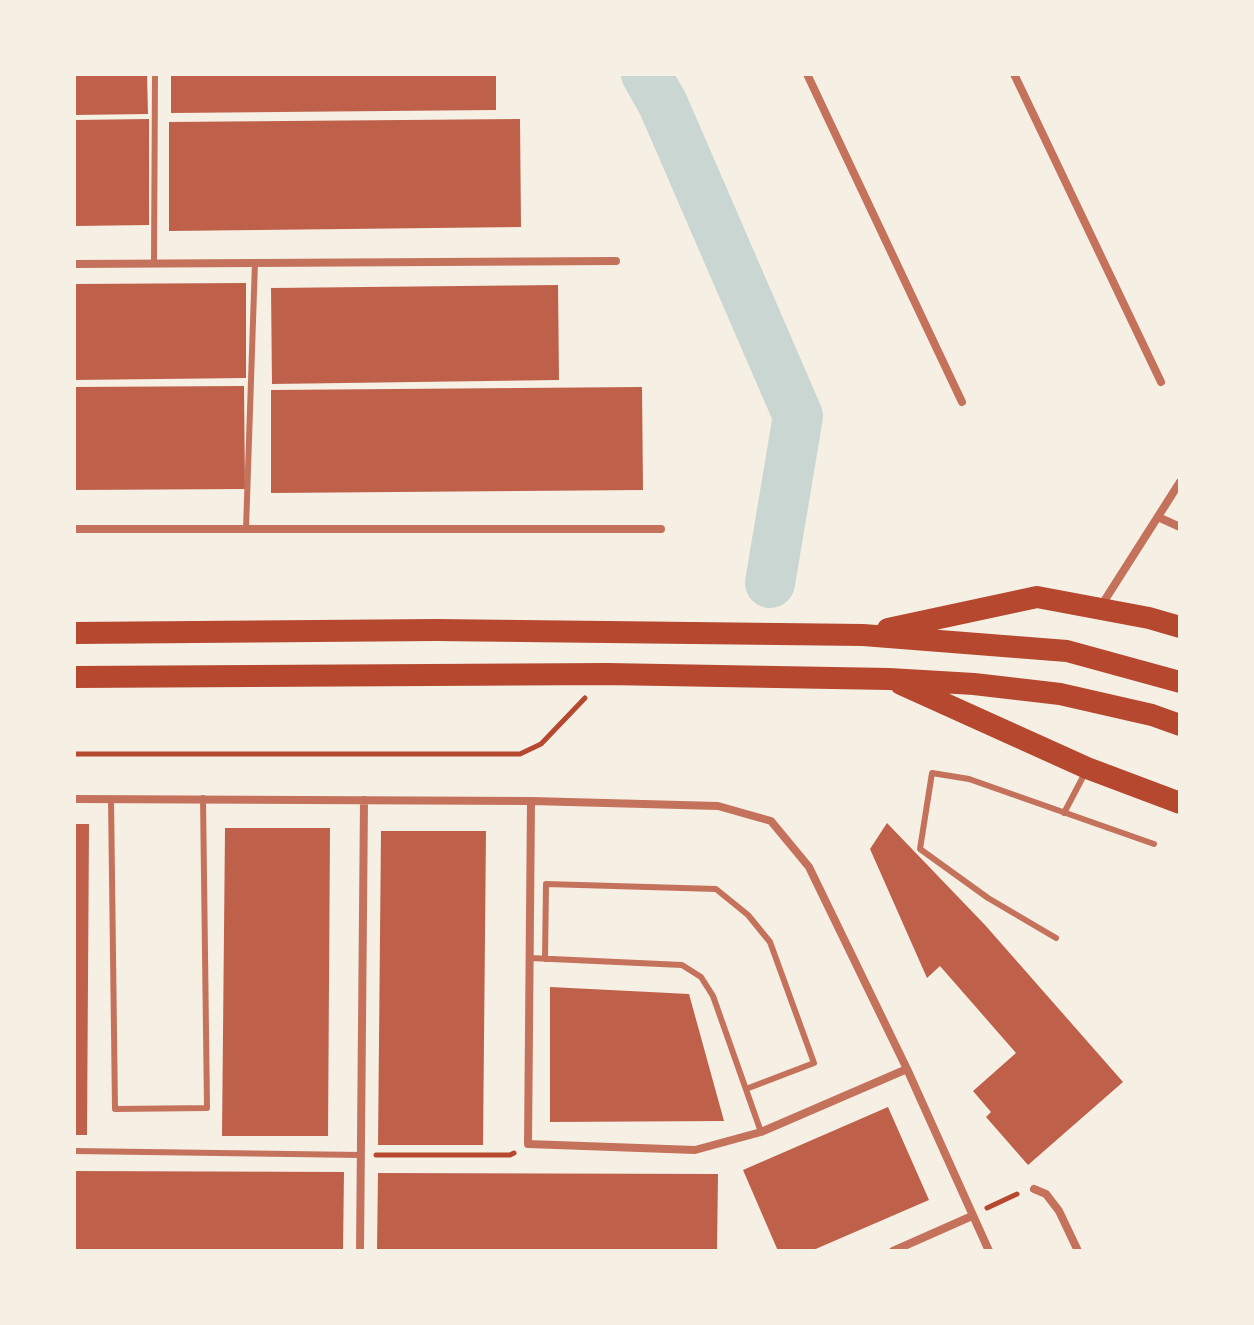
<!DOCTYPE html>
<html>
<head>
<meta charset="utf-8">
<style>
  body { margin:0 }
  #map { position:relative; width:1254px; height:1325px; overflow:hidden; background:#f6efe4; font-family:"Source Serif 4",serif }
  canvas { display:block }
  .frame { position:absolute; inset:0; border:76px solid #f6efe4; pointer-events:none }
</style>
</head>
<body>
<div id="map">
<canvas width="1254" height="1325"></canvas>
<div class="frame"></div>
</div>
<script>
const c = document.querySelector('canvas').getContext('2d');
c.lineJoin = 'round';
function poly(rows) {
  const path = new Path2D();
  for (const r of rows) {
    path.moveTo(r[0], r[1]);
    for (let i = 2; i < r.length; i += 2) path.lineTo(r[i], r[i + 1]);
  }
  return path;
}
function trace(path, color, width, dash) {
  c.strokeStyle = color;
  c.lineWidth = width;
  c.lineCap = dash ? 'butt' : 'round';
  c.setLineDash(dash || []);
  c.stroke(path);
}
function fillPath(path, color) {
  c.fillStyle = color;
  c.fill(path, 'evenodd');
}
const river = poly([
  [646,74,663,104,798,416,770,583]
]);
const building = poly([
  [74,74,147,74,148,114,74,115],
  [171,74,496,75,496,110,171,113],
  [149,119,149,225,74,226,74,120],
  [520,119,521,227,169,231,169,122],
  [246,283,246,378,74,380,74,284],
  [558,285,559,380,272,384,271,288],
  [244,386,245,489,74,490,74,387],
  [642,387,643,490,271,493,271,390],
  [887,823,985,925,1123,1082,1028,1165,986,1117,991,1112,973,1091,1016,1053,940,966,927,978,870,849],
  [74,824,89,824,87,1135,74,1135],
  [225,828,330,828,328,1136,222,1136],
  [381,831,486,831,483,1145,378,1145],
  [550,987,689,994,724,1121,550,1122],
  [888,1107,929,1200,811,1251,778,1251,743,1170],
  [74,1171,344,1172,343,1251,74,1251],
  [378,1173,718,1174,717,1251,377,1251]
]);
const path = poly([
  [74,754,520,754,541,744,585,698],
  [376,1155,510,1155,514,1153],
  [987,1208,1017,1194]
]);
const service = poly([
  [154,263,155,74],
  [246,529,255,262],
  [111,799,115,1109,207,1108,203,798],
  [1064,813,1085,773],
  [1056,938,988,898,920,849,932,773,969,779,1154,844],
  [530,958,682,965,701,977,713,996,761,1132],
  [545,959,546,884,716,889,748,915,770,942,814,1063,746,1089],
  [74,1151,361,1155]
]);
const minor = poly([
  [807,74,962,402],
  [1014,74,1161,382],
  [74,264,616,261],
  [1158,517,1180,527],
  [74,529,661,529],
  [1101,606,1180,482],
  [74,799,531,801,718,806,771,821,809,867,907,1069,989,1251],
  [531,801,528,1144,695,1150,761,1132,907,1069],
  [1034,1189,1046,1194,1059,1211,1078,1251],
  [360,1251,364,800],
  [893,1251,972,1216]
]);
const trunk = poly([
  [888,629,1037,597,1149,618,1180,627],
  [74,633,436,630,863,635,1067,651,1180,682],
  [74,677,607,674,889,679,974,684,1060,694,1152,715,1180,725],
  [901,684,1087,768,1180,803]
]);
trace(river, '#c9d6d2', 50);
fillPath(building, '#bf614a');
trace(path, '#b5482f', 5);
trace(service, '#c5725c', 6);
trace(minor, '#c5725c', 8);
trace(trunk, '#b5482f', 22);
</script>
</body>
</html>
